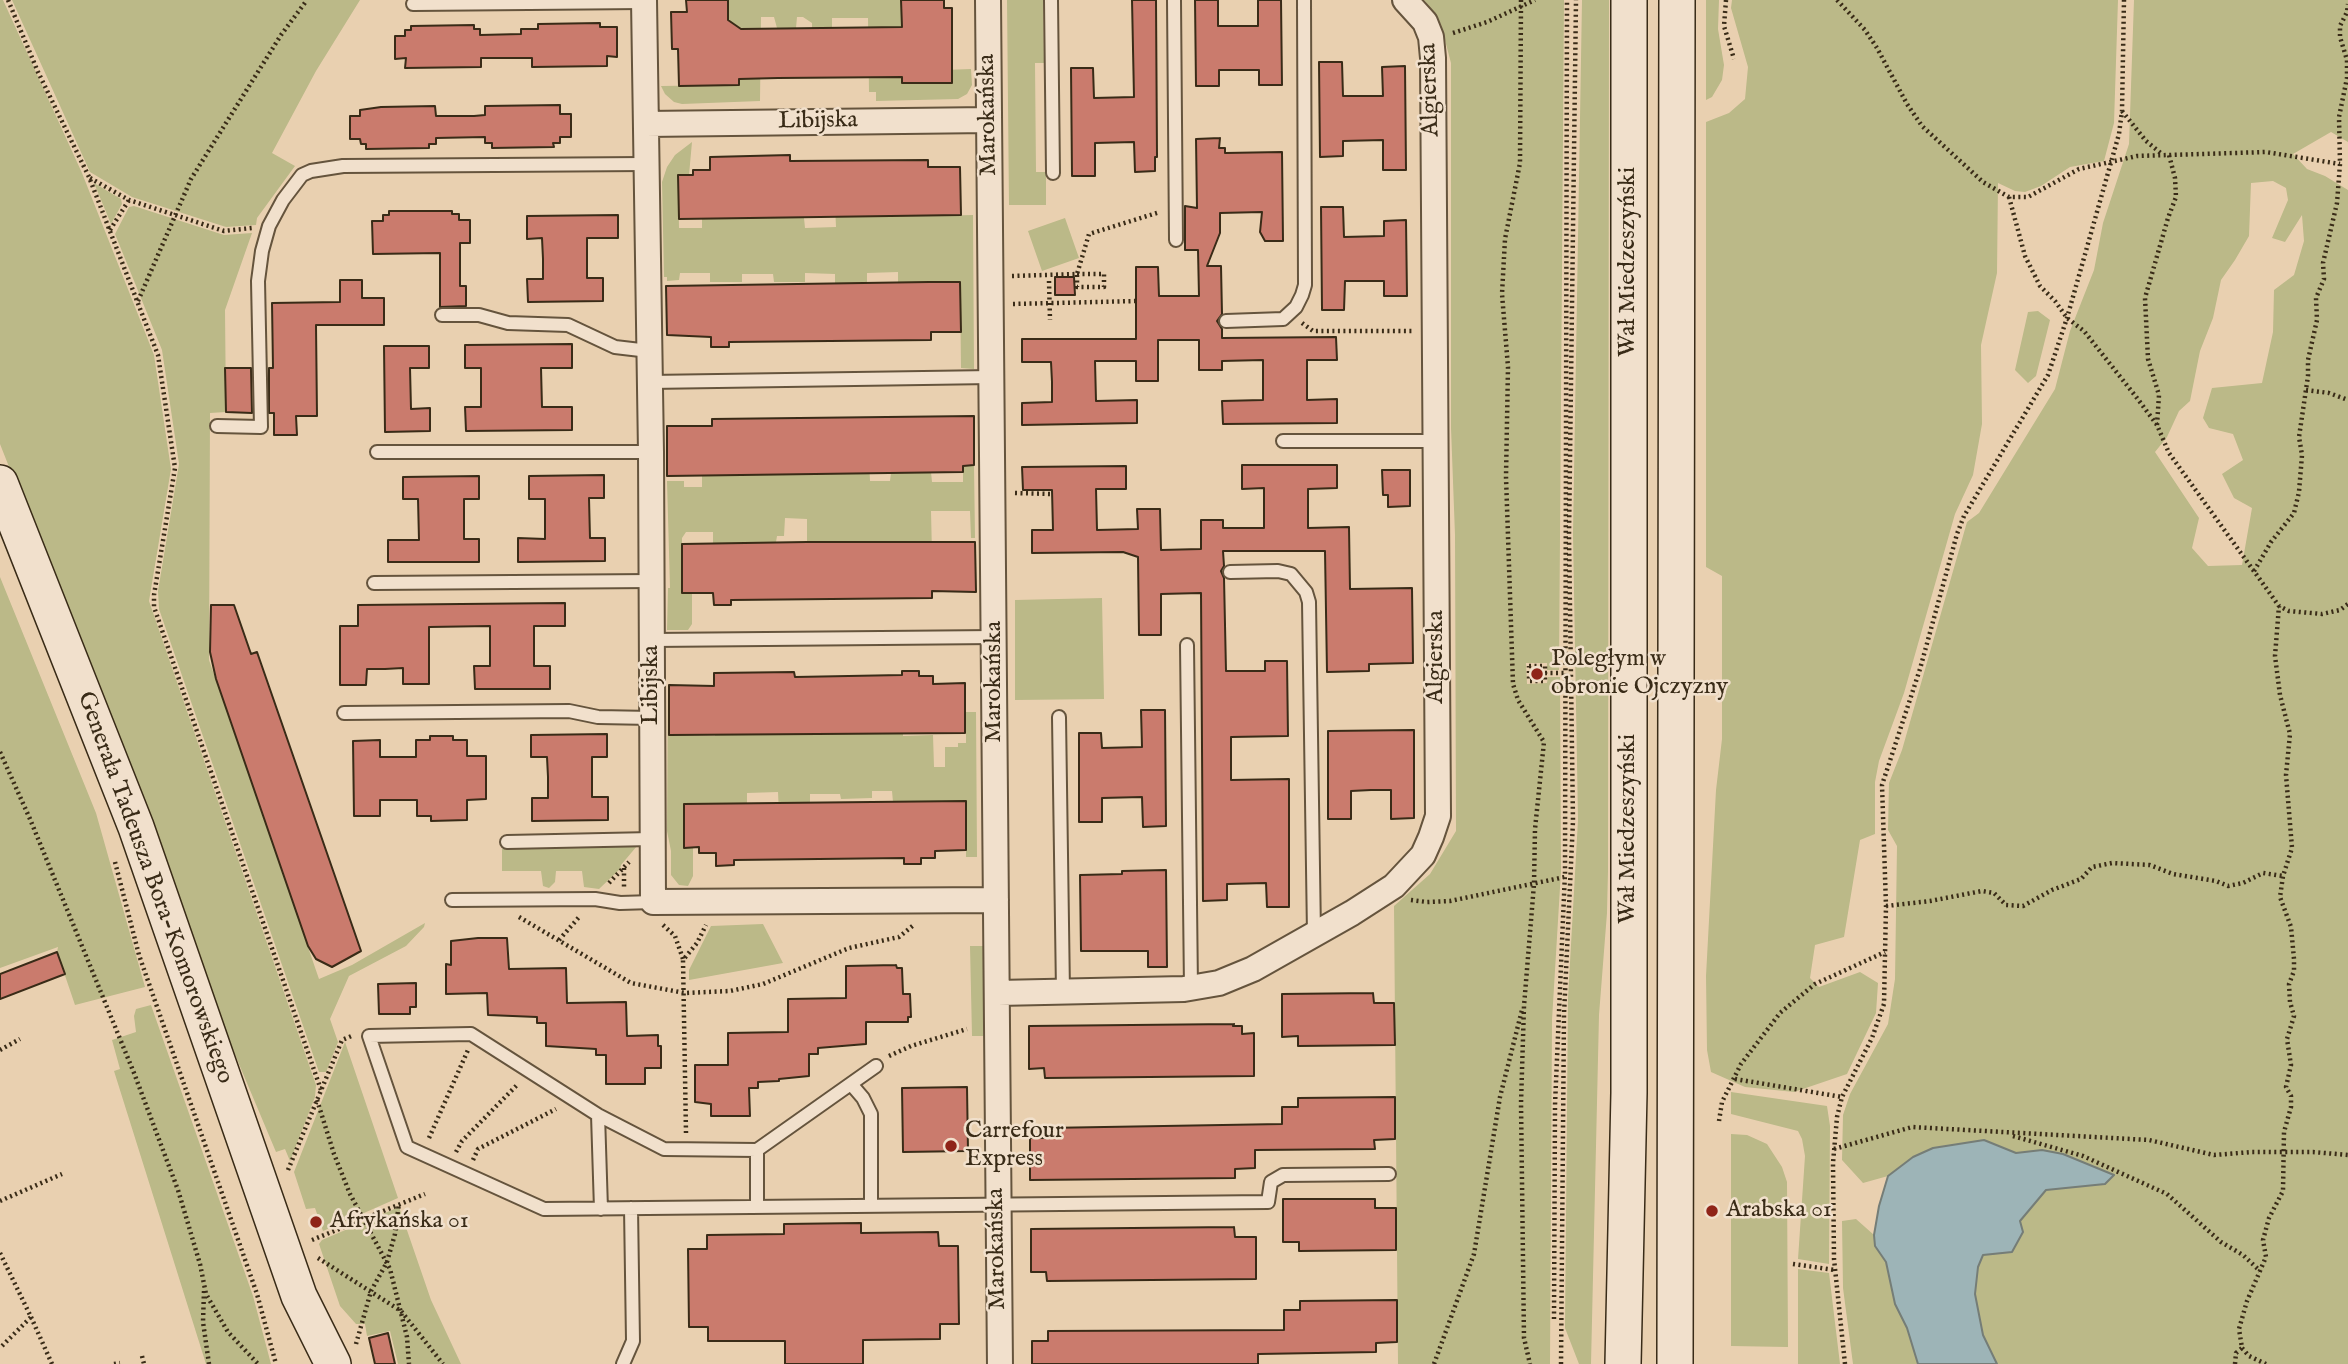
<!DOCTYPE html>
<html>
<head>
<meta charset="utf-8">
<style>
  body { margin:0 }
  canvas { display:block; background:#e9d0b0 }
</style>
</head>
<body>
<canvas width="2348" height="1364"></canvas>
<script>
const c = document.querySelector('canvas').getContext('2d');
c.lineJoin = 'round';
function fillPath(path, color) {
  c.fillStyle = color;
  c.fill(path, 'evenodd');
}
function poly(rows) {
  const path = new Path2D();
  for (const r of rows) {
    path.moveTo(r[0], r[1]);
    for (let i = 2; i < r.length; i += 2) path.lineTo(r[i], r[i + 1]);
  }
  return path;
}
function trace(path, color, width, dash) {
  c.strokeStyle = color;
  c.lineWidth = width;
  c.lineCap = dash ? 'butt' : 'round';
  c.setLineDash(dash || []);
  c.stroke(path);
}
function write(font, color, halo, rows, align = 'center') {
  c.font = font + ' "IM FELL English",serif';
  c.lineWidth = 5;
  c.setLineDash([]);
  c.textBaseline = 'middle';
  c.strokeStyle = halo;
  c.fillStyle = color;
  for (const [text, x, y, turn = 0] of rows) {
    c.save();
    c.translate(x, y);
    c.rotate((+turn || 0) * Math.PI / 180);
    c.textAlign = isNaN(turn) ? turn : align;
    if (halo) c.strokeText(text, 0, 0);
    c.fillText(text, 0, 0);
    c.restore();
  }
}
const green = poly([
  [0,0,3,0,82,173,154,355,171,469,149,601,316,1085,315,1097,290,1161,285,1149,276,1152,207,988,60,596,0,444],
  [12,0,360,0,316,71,272,153,295,166,257,218,256,225,226,227,132,197,90,172],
  [728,0,901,0,902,48,952,83,944,70,971,69,972,85,967,94,958,99,876,101,876,92,869,92,868,18,832,18,832,27,812,28,812,23,803,17,797,17,796,28,777,28,774,17,761,17,760,101,682,104,674,102,665,94,661,86,729,85,720,14,728,14],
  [1007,0,1043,0,1044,63,1035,63,1036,172,1046,172,1046,205,1009,205],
  [1424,0,1564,0,1559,670,1547,670,1547,663,1526,663,1527,684,1547,683,1548,677,1560,677,1561,871,1552,1020,1550,1364,1398,1364,1394,906,1430,874,1456,831,1455,535,1451,428,1451,63,1441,25,1436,15],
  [1582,0,1609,0,1608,871,1607,913,1599,1015,1591,1364,1579,1364,1565,1328,1568,998,1578,820,1573,534],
  [1706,0,1719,0,1718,29,1724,65,1722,80,1712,97,1706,100],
  [1732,0,2118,0,2114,123,2104,161,2070,167,2041,186,2025,192,2015,191,1998,183,1997,273,1981,345,1982,424,1973,475,1955,514,1904,693,1879,761,1875,782,1875,834,1860,840,1844,937,1815,945,1810,978,1819,987,1860,972,1878,983,1876,1013,1847,1074,1794,1092,1745,1087,1711,1072,1707,1050,1706,976,1716,790,1722,739,1722,576,1706,567,1706,122,1729,113,1745,99,1748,67,1731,8],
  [2134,0,2348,0,2348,142,2331,132,2293,154,2307,169,2325,176,2348,190,2348,1364,1977,1364,1958,1146,1933,1148,1913,1157,1888,1176,1863,1183,1842,1160,1843,1115,1850,1094,1888,1024,1895,979,1897,846,1888,830,1889,783,1902,750,1967,522,1979,513,2055,389,2070,331,2094,270,2103,223,2129,144],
  [2273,181,2286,188,2288,200,2272,238,2285,242,2302,215,2304,241,2294,275,2274,290,2273,332,2262,383,2212,388,2203,418,2209,428,2233,434,2243,460,2222,474,2234,498,2252,508,2242,565,2208,566,2192,548,2199,518,2155,452,2167,437,2179,411,2190,401,2200,351,2213,318,2221,280,2235,260,2249,236,2251,183],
  [692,142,689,175,678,176,679,228,702,228,702,218,773,218,790,211,790,218,804,218,805,228,836,227,835,204,867,204,868,217,898,216,898,204,929,216,973,215,974,369,961,368,960,282,929,282,898,296,898,272,867,273,867,295,835,296,835,274,805,273,805,282,774,282,773,274,742,274,742,282,710,282,710,273,680,273,679,280,667,281,667,277,664,277,662,182,667,167,675,155],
  [94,183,121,199,122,204,111,224],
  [134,206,224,235,252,233,225,310,226,412,210,413,209,660,319,979,352,965,425,923,424,927,406,946,349,976,330,1019,338,1042,326,1072,319,1072,159,609,158,591,179,464,162,350,115,234,129,207],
  [1065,218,1079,258,1042,271,1028,231],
  [2038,311,2050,320,2036,376,2028,383,2015,370,2028,312],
  [869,460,870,481,890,481,891,473,931,472,932,482,963,482,963,466,974,465,975,538,971,538,970,511,931,511,932,554,901,554,900,541,870,542,870,554,838,555,838,542,807,542,807,519,785,518,784,536,777,536,776,542,745,542,745,555,713,555,713,532,686,532,682,538,682,593,692,594,692,624,688,630,667,630,668,588,670,588,667,481,684,481,684,487,702,487,702,475],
  [0,577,96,813,145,987,75,1005,57,952,58,947,0,968],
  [1102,598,1104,699,1015,700,1015,600],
  [668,685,670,740,670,735,715,736,715,732,903,733,903,736,933,735,934,767,945,767,945,747,958,747,958,743,966,743,966,712,976,712,977,857,966,857,966,802,893,802,892,791,872,791,872,798,841,799,840,794,810,794,810,815,779,815,778,792,747,793,747,803,735,803,716,816,715,803,684,804,684,847,693,848,693,876,688,886,679,885,671,875,671,851,667,831],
  [637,846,621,865,620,869,599,889,584,887,582,871,556,871,555,882,549,888,543,886,541,871,502,871,502,849],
  [763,924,783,963,689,980,689,970,711,926],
  [970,946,984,946,983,1036,972,1036],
  [151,1005,253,1296,271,1364,206,1364,114,1071,120,1069,112,1040,136,1032,134,1016,136,1009],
  [345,1042,398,1198,323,1231,315,1208,306,1209,294,1172],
  [1731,1092,1827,1106,1830,1126,1829,1264,1798,1259,1805,1156,1802,1139,1798,1131,1731,1114],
  [1731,1134,1747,1135,1767,1144,1782,1167,1787,1182,1788,1347,1731,1346],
  [399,1207,431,1300,461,1364,398,1364,390,1331,367,1336,365,1324,356,1324,340,1306,319,1244,322,1240],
  [1856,1219,1874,1235,1875,1246,1886,1262,1895,1304,1907,1328,1918,1364,1853,1364,1843,1288,1842,1221],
  [1798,1269,1829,1273,1840,1364,1798,1364]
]);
const water = poly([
  [1984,1140,2016,1153,2042,1150,2063,1154,2114,1175,2105,1184,2046,1190,2020,1221,2023,1232,2012,1252,1983,1255,1978,1267,1975,1294,1983,1335,1997,1364,1918,1364,1907,1328,1895,1304,1886,1262,1875,1246,1874,1235,1879,1206,1888,1176,1913,1157,1933,1148,1984,1140]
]);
const building = poly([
  [686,0,728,0,728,20,741,29,902,27,901,0,944,0,944,8,952,8,952,83,902,83,902,77,778,78,739,79,739,85,679,86,678,49,672,49,671,12,687,12,686,0],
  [1132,0,1156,0,1157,157,1155,157,1155,171,1135,172,1134,142,1095,143,1095,176,1072,176,1071,68,1093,68,1094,98,1134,97,1132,0],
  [1195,0,1218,0,1218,26,1258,26,1258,0,1281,0,1282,85,1259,85,1259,70,1219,70,1219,86,1196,86,1195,0],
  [600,23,600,27,617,27,617,57,607,56,607,66,532,67,532,58,481,58,481,67,405,68,406,58,395,59,395,36,405,36,405,30,411,30,411,26,474,25,474,29,480,29,480,35,521,34,521,29,538,29,538,24,600,23],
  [1319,62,1342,62,1343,96,1383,96,1382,67,1405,66,1406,170,1383,170,1383,140,1343,141,1343,156,1320,157,1319,62],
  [560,105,560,114,571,114,571,137,560,137,560,143,553,143,554,147,492,148,492,143,485,143,485,137,436,138,436,144,429,144,429,148,366,149,366,144,361,144,360,139,350,139,350,116,360,116,360,110,381,107,435,106,436,116,474,116,485,115,485,106,560,105],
  [1220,138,1219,148,1225,148,1225,153,1282,152,1283,241,1265,241,1260,232,1262,212,1220,213,1220,233,1207,266,1221,266,1222,314,1217,321,1222,329,1222,338,1336,337,1337,360,1307,360,1307,400,1337,399,1337,423,1223,424,1222,401,1263,400,1263,360,1222,361,1222,370,1199,370,1199,340,1158,340,1158,381,1136,381,1136,361,1095,361,1096,401,1137,400,1137,423,1022,425,1022,403,1052,402,1052,382,1051,362,1022,362,1022,339,1136,339,1136,267,1158,267,1159,296,1199,296,1198,250,1185,250,1185,206,1197,208,1196,139,1220,138],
  [790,155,790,161,928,160,928,167,960,167,961,215,679,219,678,175,693,175,693,170,710,170,710,157,790,155],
  [1321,207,1343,207,1344,237,1384,236,1384,221,1406,220,1407,296,1384,296,1384,281,1345,281,1344,310,1322,310,1321,207],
  [389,211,452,211,452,214,459,214,459,220,470,220,470,243,460,243,460,286,466,286,466,306,440,307,440,253,373,254,372,221,383,221,383,215,389,215,389,211],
  [618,215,618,238,587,238,587,278,603,278,603,301,528,302,527,279,543,279,543,259,542,238,527,239,527,216,618,215],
  [1055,277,1074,277,1075,295,1055,295,1055,277],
  [340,280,362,280,362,298,384,298,384,325,316,325,317,416,296,416,297,435,274,435,274,413,269,413,269,368,273,368,272,303,340,302,340,280],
  [929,282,960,282,961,332,931,332,931,340,729,342,729,347,711,347,711,337,667,335,666,286,929,282],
  [572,344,572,368,541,368,542,407,572,407,572,430,466,431,465,407,481,407,481,368,465,368,465,345,572,344],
  [384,346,429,346,429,368,410,368,411,409,430,408,430,431,385,432,384,346],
  [225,368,251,368,252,413,226,412,225,368],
  [974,416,974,465,963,466,963,472,667,476,667,426,712,426,712,419,974,416],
  [1242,465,1337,465,1337,488,1308,489,1308,528,1349,527,1350,589,1412,588,1413,663,1369,664,1369,671,1327,672,1325,551,1223,551,1224,566,1221,571,1224,578,1226,671,1265,671,1265,661,1287,661,1288,736,1231,737,1231,780,1289,779,1289,907,1267,907,1266,883,1227,884,1227,900,1203,901,1201,593,1161,594,1161,635,1139,635,1138,557,1123,552,1032,553,1032,530,1053,530,1052,490,1023,490,1022,467,1126,466,1126,489,1096,489,1097,530,1138,529,1137,509,1160,509,1161,550,1201,549,1201,520,1223,520,1223,528,1264,528,1264,488,1242,489,1242,465],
  [1382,470,1410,470,1410,506,1388,507,1388,495,1383,495,1382,470],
  [604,475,604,498,589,498,590,538,605,538,605,561,518,562,518,538,545,539,545,499,529,499,529,476,604,475],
  [479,476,479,499,464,499,464,539,479,539,479,562,388,562,388,540,419,540,418,499,403,499,403,477,479,476],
  [807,542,975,542,976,592,932,591,932,598,731,600,731,605,714,605,713,593,682,593,682,544,807,542],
  [565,603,565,626,534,626,534,666,550,666,550,689,475,689,474,666,490,666,490,626,429,627,429,684,403,684,403,668,385,669,367,669,366,685,340,685,340,626,358,626,358,605,565,603],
  [211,605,234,605,251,654,257,652,361,951,332,967,316,959,308,946,216,679,210,652,211,605],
  [902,671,919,671,919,676,933,676,933,684,965,683,965,733,669,735,669,685,714,686,714,673,794,672,795,677,902,675,902,671],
  [1141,710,1165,710,1166,826,1143,827,1142,797,1102,798,1102,822,1079,822,1079,733,1101,733,1102,748,1142,747,1141,710],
  [1414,730,1414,818,1391,819,1391,790,1371,790,1351,791,1351,819,1328,819,1328,731,1414,730],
  [607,734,607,757,592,757,592,797,608,797,608,820,532,821,532,798,548,798,548,777,547,757,531,757,531,735,607,734],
  [430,736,453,736,453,740,467,740,467,756,486,756,486,799,467,800,467,820,431,821,431,816,417,816,417,800,380,800,380,816,354,816,353,741,380,740,380,757,416,757,416,740,430,740,430,736],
  [966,801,966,850,935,851,935,858,921,858,921,864,904,864,904,858,734,860,734,865,716,866,716,853,699,853,699,847,684,848,684,804,966,801],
  [1166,870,1167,967,1148,967,1148,951,1081,951,1080,875,1122,874,1122,871,1166,870],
  [478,938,507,938,509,969,566,968,567,1003,626,1002,627,1036,658,1035,658,1046,661,1046,661,1068,645,1068,645,1084,606,1084,606,1055,596,1055,596,1049,546,1046,546,1023,537,1023,537,1017,488,1015,487,993,446,994,446,964,451,965,451,941,478,938],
  [57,952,65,974,0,999,0,974,57,952],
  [896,965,897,968,902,968,903,994,910,994,911,1017,908,1017,908,1022,866,1022,866,1044,818,1048,818,1054,809,1054,809,1076,779,1079,779,1081,758,1082,758,1088,749,1088,750,1116,711,1116,711,1104,695,1102,695,1065,728,1065,728,1033,788,1032,788,999,846,998,846,966,896,965],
  [416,983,416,1007,410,1007,410,1014,379,1014,378,984,416,983],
  [1373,993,1374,1003,1394,1003,1395,1045,1298,1046,1298,1036,1282,1037,1282,994,1373,993],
  [1234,1024,1233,1026,1242,1026,1242,1034,1254,1033,1254,1076,1045,1078,1044,1068,1029,1069,1029,1026,1234,1024],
  [967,1087,968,1151,903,1152,902,1088,967,1087],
  [1395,1097,1395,1139,1374,1140,1375,1149,1255,1150,1255,1168,1235,1169,1235,1178,1030,1180,1030,1138,1045,1138,1045,1128,1282,1124,1282,1107,1298,1107,1298,1098,1395,1097],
  [1283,1199,1375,1199,1375,1208,1396,1208,1396,1250,1299,1251,1299,1242,1283,1242,1283,1199],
  [861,1223,861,1233,938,1232,939,1246,958,1246,959,1324,940,1324,940,1339,863,1340,863,1364,785,1364,785,1341,708,1341,708,1327,689,1327,688,1249,707,1249,707,1235,784,1234,784,1224,861,1223],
  [1234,1227,1235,1237,1256,1237,1256,1279,1047,1281,1046,1272,1031,1272,1031,1229,1234,1227],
  [1397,1300,1397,1342,1376,1343,1376,1352,1258,1354,1258,1364,1032,1364,1032,1341,1048,1341,1048,1331,1284,1330,1284,1310,1300,1310,1300,1301,1397,1300],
  [388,1333,395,1364,375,1364,369,1338,388,1333]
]);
const path = poly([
  [8,0,38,72,89,177,158,355,175,468,154,595,154,607,321,1090],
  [1521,0,1520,163,1505,239,1502,294,1508,367,1506,477,1513,684,1518,700,1544,742,1535,829,1534,884,1524,1006,1521,1103,1524,1338,1530,1364],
  [1726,0,1724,26,1734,59],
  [1837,0,1865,30,1877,48,1907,104,1922,126,1983,182,2009,197,2028,197,2079,169,2137,156,2266,152,2340,164],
  [1453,33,1487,22,1535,0],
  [2122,111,2146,141,2163,155],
  [90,178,129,200,224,231,252,228],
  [2009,197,2025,256,2040,286,2055,301,2067,318,2084,331,2137,398,2157,425,2169,453,2279,606,2289,611,2322,614,2340,610,2348,604],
  [110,230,129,200],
  [1077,274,1104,274,1104,287,1077,287,1077,274],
  [1012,276,1077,274,1089,234,1160,212],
  [1049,281,1050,320],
  [138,301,191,179,281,35,307,0],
  [1013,304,1138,301],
  [1302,323,1313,331,1413,331],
  [2306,390,2329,393,2348,400],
  [2157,425,2159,395,2148,359,2145,298,2168,218,2176,197,2175,178,2169,155],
  [1015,493,1052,494],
  [2254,571,2271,542,2294,513,2299,492,2302,455,2299,437,2308,376,2308,360,2317,320,2316,298,2324,279,2323,263,2337,203,2340,164,2339,117,2347,78,2347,60,2340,37,2340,26,2347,12,2348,4],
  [1529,666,1545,666,1545,681,1529,681,1529,666],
  [1545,673,1565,673],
  [0,752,30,819,134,1073,178,1190,200,1264,206,1294,228,1332,258,1364],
  [115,862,139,955,257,1294,276,1364],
  [624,868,624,888],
  [609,883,629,862],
  [1411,900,1427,902,1450,901,1565,877],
  [1886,906,1930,901,1982,891,1994,893,2006,905,2023,906,2052,890,2081,879,2092,867,2112,863,2150,865,2173,874,2216,881,2228,886,2243,883,2263,873,2283,876],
  [519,917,631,983,685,993,730,991,763,984,849,948,899,937,915,924],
  [663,925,675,936,683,959],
  [559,940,580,916],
  [0,1050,20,1039],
  [889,1056,911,1046,967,1029],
  [1735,1079,1842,1097],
  [317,1100,334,1154,350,1194,390,1269,407,1337,409,1364],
  [1719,1121,1722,1102,1741,1064,1780,1013,1815,984,1885,952],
  [686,1133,683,960,697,943,706,925],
  [2013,1136,2083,1156,2167,1194,2221,1242,2243,1255,2260,1271],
  [429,1138,468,1050],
  [1834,1149,1912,1127,2149,1140,2214,1155,2252,1152,2313,1152,2348,1155],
  [456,1152,462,1141,518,1084],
  [473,1160,478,1149,556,1109],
  [288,1170,342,1040,354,1035],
  [0,1201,62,1174],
  [312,1240,425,1194],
  [0,1253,31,1317,0,1348],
  [318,1258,401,1311,443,1364],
  [1793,1264,1835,1270],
  [204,1291,203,1322,209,1364],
  [31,1317,52,1364],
  [1554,1319,1555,1105,1565,873,1567,0],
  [356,1344,371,1291,387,1262,395,1234,399,1203],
  [2242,1348,2249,1356,2266,1364],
  [142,1356,144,1364],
  [114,1364,120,1363],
  [1434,1364,1474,1254,1500,1097,1522,1010],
  [1561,1364,1564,1014,1573,821,1569,536,1576,0],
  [1845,1364,1834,1259,1833,1163,1837,1117,1842,1097,1872,1038,1884,1004,1886,906,1882,785,1920,669,1957,534,1964,516,2048,375,2067,318,2119,134,2122,111,2124,0],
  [2235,1364,2236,1353,2242,1348,2239,1329,2247,1301,2266,1257,2263,1240,2269,1218,2283,1191,2284,1132,2291,1107,2291,1096,2286,1087,2291,1065,2287,1039,2294,1016,2290,1002,2289,984,2294,971,2294,959,2291,927,2280,897,2283,876,2292,848,2286,775,2290,734,2280,695,2275,656,2279,606]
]);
const lane = poly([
  [1051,0,1053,173],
  [1174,0,1176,240],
  [413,4,644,2],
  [442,315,479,315,508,323,568,325,615,347,649,351],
  [1226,321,1283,319,1296,307,1302,295,1305,285,1304,0],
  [649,382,992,377],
  [217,426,261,427,258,281,262,251,269,226,283,200,302,175,311,171,343,166,646,164],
  [1283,441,1435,441],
  [377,452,651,452],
  [1230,572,1278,571,1291,574,1306,592,1309,602,1314,934],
  [374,583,652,581],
  [652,640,995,637],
  [1187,645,1191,988],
  [344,713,569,711,598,717,652,718],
  [1059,717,1063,992],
  [507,842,652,839],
  [452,900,595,899,620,903,653,902],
  [876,1066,757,1150,664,1149,598,1115,471,1034,369,1036,407,1147,544,1209,1268,1202,1271,1182,1283,1175,1389,1174],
  [851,1084,863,1098,871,1114,871,1206],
  [598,1115,601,1209],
  [757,1207,757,1150],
  [623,1364,633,1341,631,1208]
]);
const street = poly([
  [644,0,651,452,653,902,996,900],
  [988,0,1000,1364],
  [646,124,989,120],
  [998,993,1184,989,1219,983,1253,969,1352,913,1394,886,1423,855,1431,837,1438,816,1433,58,1431,37,1425,22,1405,0]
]);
const secondary = poly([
  [0,483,136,827,299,1296,333,1364],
  [1623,1364,1629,1093,1629,0],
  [1675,1364,1677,0]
]);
const markers = [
  [1537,674,7,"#8f2418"],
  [951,1146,7,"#8f2418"],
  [1712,1211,7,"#8f2418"],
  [316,1222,7,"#8f2418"]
];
const streetNames = [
  ["Algierska",1431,90,-92],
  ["Marokańska",989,115,-91],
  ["Libijska",818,122,-1],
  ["Wał Miedzeszyński",1629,262,-90],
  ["Algierska",1437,657,-90],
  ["Marokańska",995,682,-90],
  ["Libijska",652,685,-90],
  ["Wał Miedzeszyński",1629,829,-90],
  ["Generała Tadeusza Bora-Komorowskiego",154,888,70],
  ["Marokańska",998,1249,-91]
];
const poiNames = [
  ["Poległym w",1551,660],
  ["obronie Ojczyzny",1551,688],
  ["Carrefour",965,1132],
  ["Express",965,1160],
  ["Arabska 01",1726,1211],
  ["Afrykańska 01",330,1222]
];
fillPath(green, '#bbb988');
fillPath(water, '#9db4b7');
trace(water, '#757d77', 2);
fillPath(building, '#ca7b6d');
trace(building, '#392b17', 2);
trace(lane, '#65543d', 16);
trace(street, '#65543d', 28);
trace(secondary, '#392b17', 38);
trace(path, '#392b17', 4.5, [2, 3.5]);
trace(lane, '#f1e0cc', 12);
trace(street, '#f1e0cc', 24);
trace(secondary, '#f1e0cc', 35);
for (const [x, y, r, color] of markers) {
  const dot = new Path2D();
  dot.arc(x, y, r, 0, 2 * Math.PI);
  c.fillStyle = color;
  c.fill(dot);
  trace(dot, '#f1e0cc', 2.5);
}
write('24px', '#392b17', '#f1e0cc', streetNames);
write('24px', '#392b17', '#f1e0cc', poiNames, 'left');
</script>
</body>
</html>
